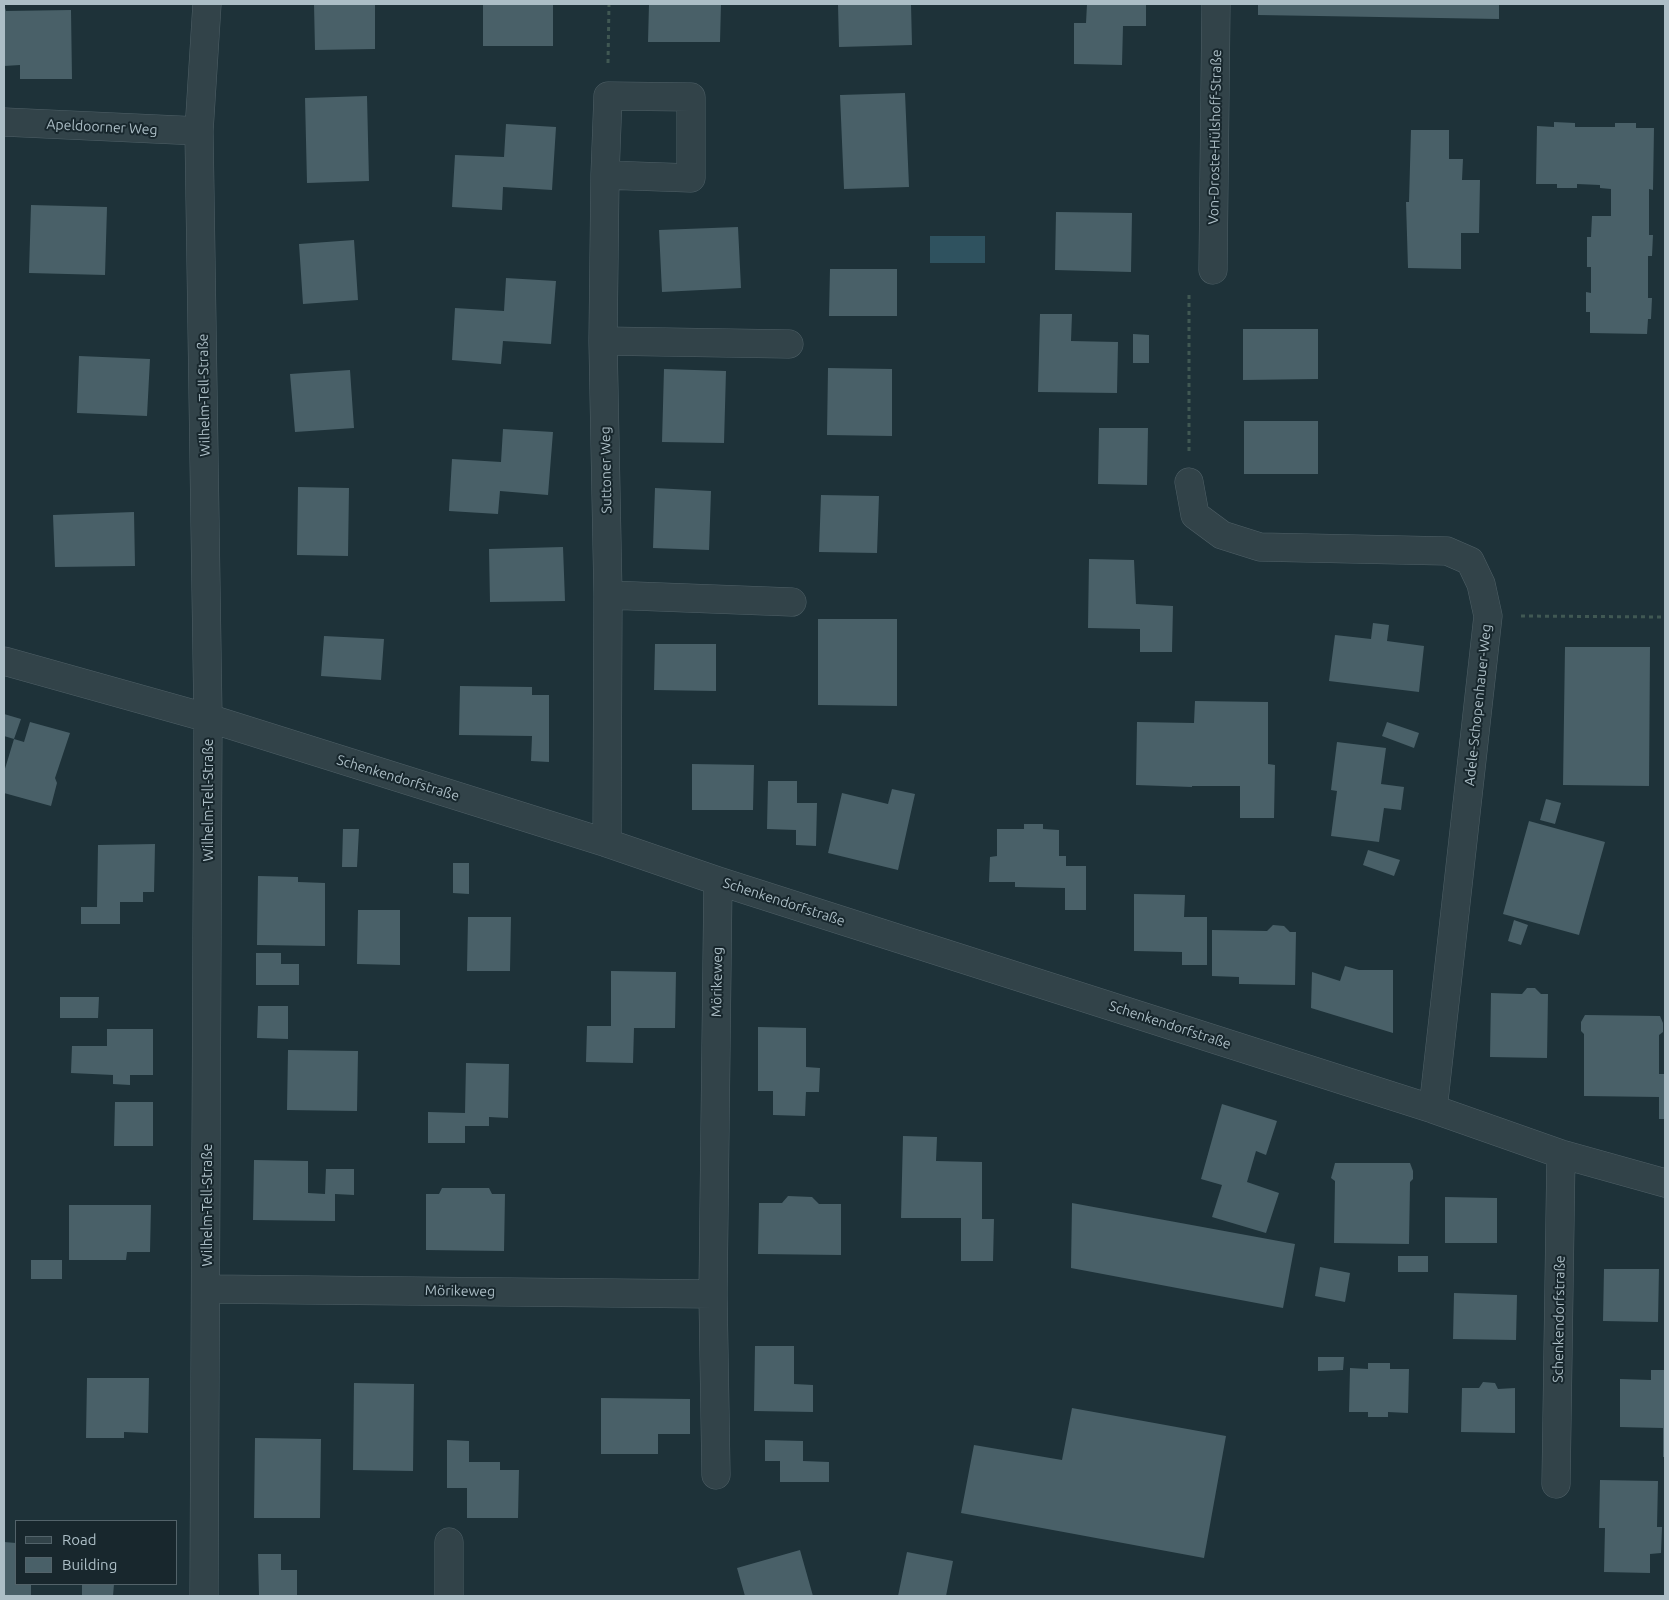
<!DOCTYPE html>
<html>
<head>
<meta charset="utf-8">
<style>
  body { margin:0 }
  #map { position:relative; width:1669px; height:1600px; overflow:hidden; background:#1e3239; font-family:Ubuntu,sans-serif }
  canvas { display:block }
  .frame { position:absolute; inset:0; border:5px solid #acbec6; pointer-events:none }
  .legend { position:absolute; left:15px; top:1520px; width:162px; height:65px; box-sizing:border-box; background:#18272d; border:1px solid #53636a; margin:0; padding:6px 9px; list-style:none; font-size:15px; color:#acbec6 }
  .legend li { display:flex; align-items:center; gap:10px; height:25px }
  .legend b { width:25px; border:1px solid #53636a }
</style>
</head>
<body>
<div id="map">
<canvas width="1669" height="1600"></canvas>
<div class="frame"></div>
<ul class="legend">
<li><b style="height:6px;background:#324349"></b>Road</li>
<li><b style="height:14px;background:#496068"></b>Building</li>
</ul>
</div>
<script>
const c = document.querySelector('canvas').getContext('2d');
c.lineJoin = 'round';
function fillPath(path, color) {
  c.fillStyle = color;
  c.fill(path, 'evenodd');
}
function poly(rows) {
  const path = new Path2D();
  for (const r of rows) {
    path.moveTo(r[0], r[1]);
    for (let i = 2; i < r.length; i += 2) path.lineTo(r[i], r[i + 1]);
  }
  return path;
}
function trace(path, color, width, dash) {
  c.strokeStyle = color;
  c.lineWidth = width;
  c.lineCap = dash ? 'butt' : 'round';
  c.setLineDash(dash || []);
  c.stroke(path);
}
function write(font, color, halo, rows, align = 'center') {
  c.font = font + ' Ubuntu,sans-serif';
  c.lineWidth = 4;
  c.setLineDash([]);
  c.textBaseline = 'middle';
  c.strokeStyle = halo;
  c.fillStyle = color;
  for (const [text, x, y, turn = 0] of rows) {
    c.save();
    c.translate(x, y);
    c.rotate((+turn || 0) * Math.PI / 180);
    c.textAlign = isNaN(turn) ? turn : align;
    if (halo) c.strokeText(text, 0, 0);
    c.fillText(text, 0, 0);
    c.restore();
  }
}
const water = poly([
  [930,236,985,236,985,263,930,263]
]);
const building = poly([
  [4,4,6,11,71,10,72,79,20,79,20,65,4,66],
  [314,4,375,4,375,49,315,50],
  [483,4,553,4,553,46,483,46],
  [649,4,721,4,720,42,648,42],
  [838,4,911,4,912,45,839,47],
  [1087,4,1146,4,1146,26,1123,26,1122,65,1074,64,1074,23,1086,23],
  [1258,4,1499,4,1499,19,1258,15],
  [905,93,909,187,844,189,840,95],
  [367,96,369,181,307,183,305,98],
  [1554,122,1575,123,1575,127,1615,127,1615,123,1636,123,1636,128,1654,128,1653,190,1649,189,1649,235,1653,235,1652,256,1648,256,1648,298,1652,298,1651,319,1648,319,1647,334,1590,333,1590,312,1586,312,1586,292,1591,293,1591,267,1587,267,1587,237,1591,237,1592,216,1611,216,1611,189,1600,188,1600,185,1577,184,1577,188,1557,188,1557,184,1536,184,1537,126,1554,127],
  [506,124,556,127,552,190,503,187,502,210,452,207,455,155,504,157],
  [1411,130,1449,130,1449,159,1463,159,1462,180,1480,180,1479,233,1461,233,1461,269,1408,268,1406,202,1409,202],
  [31,205,107,207,105,275,29,273],
  [1056,212,1132,213,1131,272,1055,270],
  [738,227,741,288,662,292,659,230],
  [354,240,358,300,303,304,299,244],
  [830,269,897,269,897,316,829,316],
  [506,278,556,281,551,344,503,341,501,364,452,360,455,308,504,311],
  [1040,314,1072,314,1071,341,1118,342,1117,393,1038,392],
  [1243,329,1318,329,1318,379,1243,380],
  [1133,334,1149,335,1149,363,1133,363],
  [79,356,150,359,147,416,77,413],
  [828,368,892,369,892,436,827,435],
  [664,369,726,371,724,443,662,442],
  [350,370,354,428,295,432,290,374],
  [1244,421,1318,421,1318,474,1244,474],
  [1099,428,1148,428,1147,485,1098,484],
  [503,429,553,432,548,495,500,491,498,514,449,511,452,459,501,462],
  [298,487,349,488,348,556,297,555],
  [655,488,711,491,709,550,653,548],
  [821,495,879,496,877,553,819,552],
  [134,512,135,566,55,567,53,515],
  [563,547,565,601,490,602,489,549],
  [1089,559,1134,560,1136,604,1173,606,1172,652,1140,652,1140,629,1088,628],
  [818,619,897,619,897,706,818,705],
  [1373,623,1389,625,1387,641,1424,646,1419,692,1329,681,1335,635,1371,639],
  [324,636,384,639,381,680,321,676],
  [655,644,716,644,716,691,654,690],
  [1565,647,1650,647,1649,786,1563,785],
  [460,686,532,687,532,695,549,695,549,762,531,761,532,736,459,735],
  [1195,701,1268,702,1268,764,1275,765,1274,818,1240,818,1240,786,1192,786,1192,787,1136,785,1137,722,1194,723],
  [4,714,21,719,14,739,4,736],
  [30,722,70,733,55,778,57,783,51,806,4,793,4,772,14,739,24,742],
  [1387,722,1419,733,1414,748,1382,736],
  [1337,742,1386,748,1381,784,1404,787,1401,810,1384,808,1379,842,1331,836,1337,791,1331,790],
  [692,764,754,765,753,810,692,810],
  [768,781,797,781,797,803,817,803,816,846,796,845,796,830,767,829],
  [892,789,915,794,898,870,828,853,842,793,888,804],
  [1546,799,1561,803,1555,824,1540,820],
  [1529,821,1605,842,1579,935,1503,914],
  [1024,824,1043,824,1043,829,1059,830,1059,856,1066,856,1066,866,1086,866,1086,910,1065,910,1065,888,1015,887,1015,882,989,882,990,857,997,856,997,829,1024,829],
  [343,829,359,829,357,867,342,867],
  [155,844,154,892,143,892,143,902,120,902,120,924,81,924,81,907,97,907,98,845],
  [1368,850,1400,860,1394,876,1363,865],
  [453,863,469,863,469,894,453,893],
  [258,876,298,877,298,882,325,883,325,946,257,945],
  [1134,894,1185,895,1184,917,1207,917,1207,965,1182,965,1182,952,1134,951],
  [358,910,400,910,400,965,357,964],
  [468,917,511,917,510,971,467,971],
  [1514,920,1528,925,1521,945,1508,941],
  [1273,925,1284,926,1290,932,1296,932,1295,985,1239,984,1239,977,1212,976,1212,930,1267,931],
  [256,953,281,953,281,964,299,964,299,985,256,985],
  [1345,966,1359,970,1393,970,1393,1033,1311,1008,1312,972,1340,981],
  [611,971,676,972,675,1028,634,1028,633,1063,586,1062,587,1026,611,1026],
  [1527,988,1535,988,1541,994,1548,994,1547,1058,1490,1057,1491,993,1522,994],
  [60,997,99,997,98,1018,60,1018],
  [258,1006,288,1006,288,1039,257,1038],
  [1585,1015,1660,1016,1663,1023,1663,1032,1659,1035,1659,1074,1665,1074,1665,1119,1659,1119,1659,1097,1584,1096,1584,1034,1581,1031,1581,1022],
  [758,1027,806,1028,806,1067,820,1068,819,1092,806,1092,805,1116,773,1115,773,1091,758,1091],
  [107,1029,153,1029,153,1075,130,1075,130,1085,113,1084,113,1075,71,1073,72,1046,107,1046],
  [288,1050,358,1051,357,1111,287,1110],
  [466,1063,509,1064,508,1118,489,1117,489,1126,465,1126,465,1143,428,1143,428,1112,465,1113],
  [115,1102,153,1102,153,1146,114,1146],
  [1222,1104,1277,1121,1266,1155,1256,1151,1247,1182,1279,1193,1266,1233,1212,1217,1222,1185,1201,1179],
  [903,1136,937,1137,936,1161,982,1162,982,1219,994,1219,993,1261,961,1261,961,1218,901,1218],
  [254,1160,308,1161,308,1193,325,1194,326,1169,354,1169,354,1195,335,1194,335,1221,253,1220],
  [1335,1163,1410,1163,1413,1171,1413,1179,1410,1182,1409,1244,1334,1243,1335,1181,1331,1178],
  [442,1188,489,1188,492,1194,505,1194,504,1251,426,1250,426,1194,439,1194],
  [788,1196,812,1197,819,1204,841,1204,841,1255,758,1254,759,1203,782,1203],
  [1445,1197,1497,1198,1497,1243,1445,1243],
  [1072,1203,1295,1244,1283,1308,1071,1268],
  [69,1205,151,1205,150,1252,127,1252,126,1260,69,1260],
  [1398,1256,1428,1256,1428,1272,1398,1272],
  [31,1260,62,1260,62,1279,31,1279],
  [1320,1267,1350,1273,1345,1302,1315,1296],
  [1604,1269,1659,1269,1658,1322,1603,1321],
  [1454,1293,1517,1295,1516,1340,1453,1339],
  [755,1346,794,1346,794,1384,813,1385,813,1412,754,1411],
  [1318,1357,1344,1357,1343,1370,1318,1371],
  [1368,1363,1390,1363,1390,1369,1409,1369,1408,1413,1388,1412,1388,1417,1368,1417,1368,1412,1349,1412,1350,1368,1368,1369],
  [1651,1370,1665,1370,1665,1457,1663,1457,1663,1428,1620,1427,1620,1379,1651,1380],
  [87,1378,149,1378,148,1433,124,1432,124,1438,86,1438],
  [1483,1382,1495,1383,1498,1389,1515,1388,1515,1433,1461,1432,1462,1388,1479,1388],
  [354,1383,414,1384,413,1471,353,1470],
  [601,1398,690,1399,690,1434,658,1434,658,1454,601,1454],
  [1072,1408,1226,1436,1204,1558,961,1513,974,1445,1062,1460],
  [255,1438,321,1439,320,1518,254,1518],
  [447,1440,469,1441,469,1462,500,1462,500,1470,519,1470,518,1518,467,1518,467,1488,447,1488],
  [765,1440,803,1441,803,1461,829,1462,829,1482,780,1482,780,1461,765,1461],
  [1600,1480,1658,1481,1657,1527,1662,1527,1661,1553,1650,1554,1650,1573,1604,1572,1605,1528,1599,1528],
  [4,1542,16,1543,16,1584,31,1584,31,1596,4,1596],
  [800,1550,813,1596,745,1596,737,1568],
  [907,1552,953,1561,946,1596,898,1596],
  [258,1554,281,1554,281,1570,297,1570,297,1596,259,1596],
  [82,1584,114,1584,113,1596,82,1596]
]);
const path = poly([
  [608,63,609,4],
  [1189,451,1189,292],
  [1521,616,1665,617]
]);
const minor = poly([
  [4,122,199,131],
  [605,175,691,178,691,97,608,96,605,175,603,341,608,595,607,843],
  [1213,270,1216,4],
  [603,341,789,344],
  [1189,482,1195,515,1222,535,1260,547,1447,551,1470,561,1481,584,1488,616,1433,1109],
  [608,595,792,602],
  [4,661,208,718,607,843,718,881,1433,1109,1561,1154,1665,1183],
  [207,1289,713,1294],
  [716,1475,713,1294,718,881],
  [1556,1484,1561,1154],
  [204,1596,208,718,199,131,207,4],
  [449,1596,449,1542]
]);
const streetNames = [
  ["Apeldoorner Weg",102,127,3],
  ["Von-Droste-Hülshoff-Straße",1215,137,-89],
  ["Wilhelm-Tell-Straße",204,395,-91],
  ["Suttoner Weg",606,470,-91],
  ["Adele-Schopenhauer-Weg",1478,705,-84],
  ["Schenkendorfstraße",398,778,17],
  ["Wilhelm-Tell-Straße",208,800,-90],
  ["Schenkendorfstraße",784,902,18],
  ["Mörikeweg",717,982,-89],
  ["Schenkendorfstraße",1170,1025,18],
  ["Wilhelm-Tell-Straße",207,1205,-90],
  ["Mörikeweg",460,1291,1],
  ["Schenkendorfstraße",1559,1319,-89]
];
fillPath(water, '#2f525f');
fillPath(building, '#496068');
trace(minor, '#4f6067', 29);
trace(path, '#405853', 3, [4, 4]);
trace(minor, '#324349', 28);
write('14px', '#acbec6', '#18272d', streetNames);
</script>
</body>
</html>
